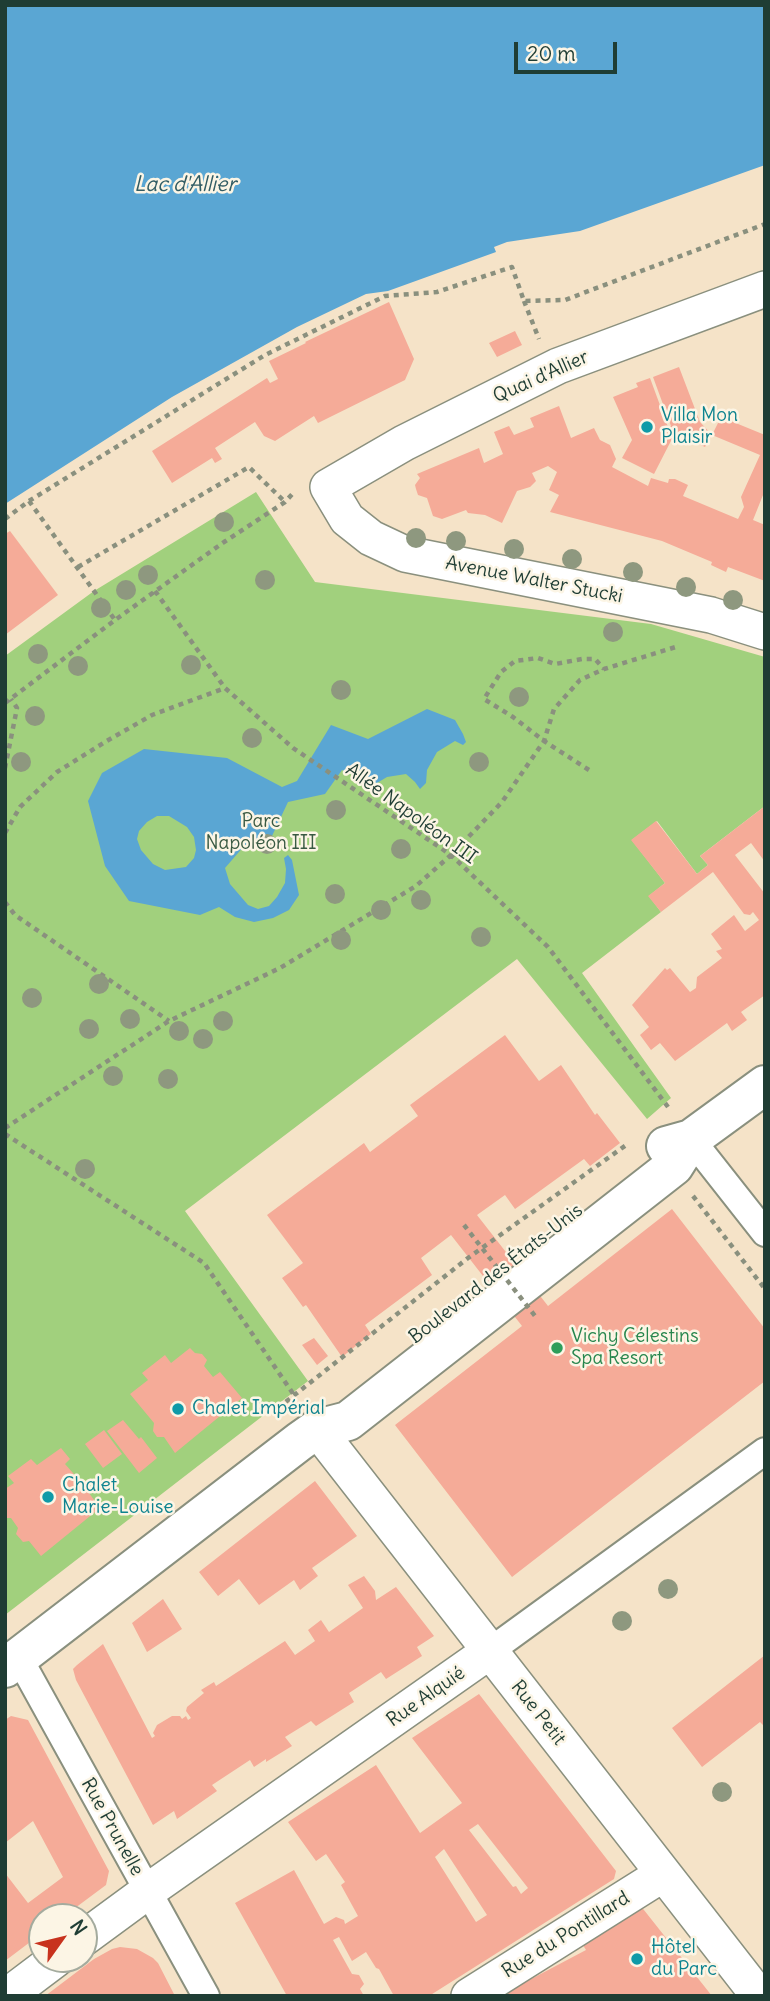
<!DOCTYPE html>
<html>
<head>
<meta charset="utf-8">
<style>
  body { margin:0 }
  #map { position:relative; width:770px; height:2001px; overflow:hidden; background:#f5e3c8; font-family:Delius,sans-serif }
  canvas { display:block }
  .frame { position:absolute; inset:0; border:7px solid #1f3d34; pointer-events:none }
  .north { position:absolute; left:28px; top:1903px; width:70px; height:70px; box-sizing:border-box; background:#fcf5e5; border:2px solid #a4ab9e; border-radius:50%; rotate:56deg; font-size:19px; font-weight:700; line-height:28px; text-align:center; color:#1f3d34 }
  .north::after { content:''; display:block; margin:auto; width:24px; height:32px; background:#c8321e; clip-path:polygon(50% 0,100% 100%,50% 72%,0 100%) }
  .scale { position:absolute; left:514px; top:42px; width:103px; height:32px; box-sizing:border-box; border:4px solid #1f3d34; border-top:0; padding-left:9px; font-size:21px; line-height:24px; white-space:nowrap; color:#1f3d34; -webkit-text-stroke:5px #fcf5e5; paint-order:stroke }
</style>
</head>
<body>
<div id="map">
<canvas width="770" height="2001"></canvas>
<div class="frame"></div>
<div class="north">N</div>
<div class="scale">20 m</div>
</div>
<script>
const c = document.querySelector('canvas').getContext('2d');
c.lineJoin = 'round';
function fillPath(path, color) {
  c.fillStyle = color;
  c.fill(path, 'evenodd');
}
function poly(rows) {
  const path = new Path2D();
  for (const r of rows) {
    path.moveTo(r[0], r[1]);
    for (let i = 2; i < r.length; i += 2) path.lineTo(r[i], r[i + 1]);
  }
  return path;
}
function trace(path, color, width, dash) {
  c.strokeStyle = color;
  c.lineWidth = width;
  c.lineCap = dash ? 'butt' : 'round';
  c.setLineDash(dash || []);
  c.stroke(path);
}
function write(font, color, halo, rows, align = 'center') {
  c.font = font + ' Delius,sans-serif';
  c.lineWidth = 5;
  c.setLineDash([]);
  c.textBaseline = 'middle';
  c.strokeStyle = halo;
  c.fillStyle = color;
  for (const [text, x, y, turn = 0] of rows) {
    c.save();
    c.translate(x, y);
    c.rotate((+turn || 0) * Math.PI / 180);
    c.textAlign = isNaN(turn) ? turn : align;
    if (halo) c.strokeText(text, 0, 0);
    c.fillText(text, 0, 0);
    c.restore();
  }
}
const green = poly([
  [256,492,315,582,651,624,765,657,765,806,700,856,708,865,697,874,657,821,632,840,665,883,649,896,661,912,582,973,671,1098,647,1119,517,959,185,1211,308,1381,5,1615,5,656,94,591]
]);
const water = poly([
  [5,5,765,5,765,165,580,231,507,242,494,247,496,252,388,291,366,294,297,327,172,397,5,504],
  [427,709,455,720,463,734,466,742,463,745,455,741,437,752,427,770,426,783,420,789,415,782,406,774,387,777,377,783,367,782,342,770,325,794,288,802,272,836,276,842,265,847,258,841,245,845,225,868,230,884,248,905,258,909,269,906,277,897,285,883,286,869,284,858,288,855,292,860,299,895,289,910,273,918,254,922,235,917,219,907,200,915,129,901,105,866,88,801,102,773,144,749,227,758,282,787,297,781,331,725,368,739],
  [157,816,169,816,187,827,194,837,196,850,194,858,186,867,165,870,153,864,141,850,137,839,139,831,147,822]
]);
const building = poly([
  [389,302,414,359,405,380,318,423,314,416,275,441,264,436,255,422,215,448,222,459,215,463,212,458,172,483,152,451,267,378,270,383,278,379,269,361,306,343,305,342],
  [515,331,522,345,497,357,489,343],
  [679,367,700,422,712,435,705,447,675,433,654,474,622,458,632,440,613,397,638,387,636,383,650,378,668,427,671,426,653,377],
  [559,406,571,438,594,428,600,440,610,445,616,459,612,467,648,486,651,478,668,483,669,479,675,479,688,485,683,496,738,519,744,507,741,497,760,455,712,435,721,417,765,435,765,490,753,520,765,525,765,581,728,567,726,572,711,565,712,562,662,541,550,512,559,495,549,490,557,472,548,466,532,473,536,481,530,487,517,491,502,523,485,515,468,513,466,510,442,519,433,516,427,498,418,495,416,489,415,485,420,478,417,474,479,448,484,463,503,454,494,432,509,426,514,435,534,427,530,418],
  [10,531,58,595,5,635,5,534],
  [765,806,765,862,751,843,735,855,765,894,765,995,741,1012,747,1020,732,1031,727,1023,675,1061,660,1043,651,1050,640,1035,649,1027,632,1005,665,968,667,970,670,968,690,992,696,988,697,977,722,958,716,951,722,949,711,934,734,915,745,931,759,920,753,912,750,915,744,914,713,872,661,912,648,896,665,883,631,840,656,821,697,874,708,865,700,856],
  [505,1035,539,1081,561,1065,595,1115,597,1113,620,1143,590,1166,584,1159,515,1209,505,1195,477,1215,548,1306,672,1209,765,1329,765,1381,512,1577,395,1425,522,1326,451,1235,421,1258,432,1275,365,1325,371,1334,342,1357,306,1305,303,1307,282,1278,303,1263,267,1215,364,1143,370,1152,418,1116,410,1105],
  [314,1338,328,1356,317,1365,302,1345],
  [190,1348,195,1353,202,1354,207,1360,204,1366,213,1377,220,1372,242,1398,175,1453,164,1437,157,1437,153,1431,154,1423,130,1394,148,1380,142,1373,165,1355,171,1363],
  [123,1420,139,1439,141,1437,157,1458,139,1473,107,1431],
  [104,1430,122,1454,103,1468,85,1444],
  [61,1448,70,1459,65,1464,81,1482,86,1482,91,1488,89,1493,100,1508,41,1556,29,1541,23,1542,16,1534,18,1528,11,1518,5,1518,5,1489,14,1483,8,1476,31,1459,37,1465],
  [315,1481,357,1536,312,1568,318,1576,300,1590,294,1580,259,1605,239,1579,218,1596,199,1572],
  [364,1576,375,1591,376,1600,396,1587,434,1636,417,1647,422,1656,386,1679,381,1672,349,1693,354,1702,316,1726,311,1721,285,1737,292,1746,266,1762,266,1759,254,1767,250,1760,212,1785,217,1791,177,1819,174,1811,153,1825,76,1680,73,1669,77,1665,103,1644,152,1738,155,1736,153,1733,157,1725,172,1716,180,1716,182,1719,186,1716,188,1720,191,1718,186,1711,187,1707,204,1693,201,1690,214,1682,216,1686,285,1641,295,1655,315,1641,308,1630,321,1620,329,1632,363,1608,348,1585],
  [163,1599,182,1629,147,1652,132,1623],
  [765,1655,765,1727,760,1722,702,1767,672,1728],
  [479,1694,616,1871,614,1879,429,1996,394,1996,379,1969,376,1968,366,1952,352,1961,339,1937,333,1940,352,1974,359,1975,364,1984,360,1989,364,1996,287,1996,235,1903,294,1870,324,1924,336,1917,344,1920,345,1924,358,1916,341,1885,345,1882,326,1854,316,1861,288,1822,376,1765,420,1833,462,1803,412,1738],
  [478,1824,528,1888,521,1894,516,1886,513,1887,469,1830],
  [444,1849,487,1915,476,1922,435,1857],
  [11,1716,28,1720,109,1871,106,1885,63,1917,42,1917,42,1933,5,1961,5,1873,28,1903,63,1877,33,1821,5,1843,5,1720],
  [640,1905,712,1996,497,1996,515,1984,516,1987,586,1950,581,1942],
  [120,1947,137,1949,153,1958,158,1963,175,1996,45,1996,94,1959,112,1949]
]);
const path = poly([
  [524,301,539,339],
  [29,501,115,620],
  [5,519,29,501,265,355,385,296,437,292,512,267,524,301,565,300,765,224],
  [78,567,249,467,285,502],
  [155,591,225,688,293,748,451,855,548,947,668,1107],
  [5,703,115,620,224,542,285,502,295,491],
  [5,768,17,708,11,699],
  [589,770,544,741,513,717,484,699,501,672,515,661,538,658,555,664,582,659,595,659,604,669],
  [5,833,20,807,57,772,105,742,152,715,225,688],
  [5,902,15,915,169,1021],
  [5,1128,169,1021,280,968,416,886,451,855,502,802,544,741,554,709,580,680,604,669,679,646],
  [5,1134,204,1263,294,1395],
  [693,1196,765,1289],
  [278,1408,468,1258,629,1143]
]);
const pedestrian = poly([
  [691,1139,765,1233],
  [490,1651,765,1451],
  [19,1658,206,1996]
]);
const minor = poly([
  [765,289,558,366,404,443,328,487,347,519,371,538,405,554,711,615,765,632],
  [317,1429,759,1996],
  [84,1938,148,1891,490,1651],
  [7,1996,56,1959],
  [469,1996,663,1874]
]);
const secondary = poly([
  [666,1146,691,1139,765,1085],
  [5,1668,300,1441,317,1429,348,1421,674,1166,691,1139]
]);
const pathBridge = poly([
  [464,1225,535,1316]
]);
const trees = [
  [224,522],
  [416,538],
  [456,541],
  [514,549],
  [572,559],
  [633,572],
  [148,575],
  [265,580],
  [686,587],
  [126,590],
  [733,600],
  [101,608],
  [613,632],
  [38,654],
  [191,665],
  [78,666],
  [341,690],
  [519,697],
  [35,716],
  [252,738],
  [21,762],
  [479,762],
  [336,810],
  [267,844],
  [401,849],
  [335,894],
  [421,900],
  [381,910],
  [481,937],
  [341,940],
  [99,984],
  [32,998],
  [130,1019],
  [223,1021],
  [89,1029],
  [179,1031],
  [203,1039],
  [113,1076],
  [168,1079],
  [85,1169],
  [668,1589],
  [622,1621],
  [722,1792]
];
const markers = [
  [647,427,7,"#0f9aa8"],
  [557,1348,7,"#2e9e5b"],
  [178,1409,7,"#0f9aa8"],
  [48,1497,7,"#0f9aa8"],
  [637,1959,7,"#0f9aa8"]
];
const streetNames = [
  ["Quai d'Allier",541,377,-24],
  ["Avenue Walter Stucki",534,580,11],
  ["Allée Napoléon III",411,814,36],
  ["Boulevard des États-Unis",496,1274,-38],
  ["Rue Alquié",426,1697,-35],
  ["Rue Petit",538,1713,52],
  ["Rue Prunelle",112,1827,61],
  ["Rue du Pontillard",566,1935,-32]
];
const cultureNames = [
  ["Villa Mon",661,416],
  ["Plaisir",661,438],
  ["Chalet Impérial",192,1409],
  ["Chalet",62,1486],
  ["Marie-Louise",62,1508],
  ["Hôtel",651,1948],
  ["du Parc",651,1970]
];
const parkNames = [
  ["Parc",261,822],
  ["Napoléon III",261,844]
];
const leisureNames = [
  ["Vichy Célestins",571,1337],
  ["Spa Resort",571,1359]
];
const waterNames = [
  ["Lac d'Allier",185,185]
];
fillPath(green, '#a1d07d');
fillPath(water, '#5aa6d3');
fillPath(building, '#f5ab98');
trace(pedestrian, '#8a907e', 30);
trace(minor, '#8a907e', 38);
trace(secondary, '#8a907e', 42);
trace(path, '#8a907e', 4.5, [5, 5]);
trace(pedestrian, '#fff', 26);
trace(minor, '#fff', 35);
trace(secondary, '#fff', 38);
trace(pathBridge, '#8a907e', 4.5, [5, 5]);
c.fillStyle = '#8e987f';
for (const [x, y] of trees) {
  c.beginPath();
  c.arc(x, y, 10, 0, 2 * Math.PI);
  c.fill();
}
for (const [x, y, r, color] of markers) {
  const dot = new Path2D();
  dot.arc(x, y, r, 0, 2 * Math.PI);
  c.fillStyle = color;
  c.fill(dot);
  trace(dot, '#fcf5e5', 2.5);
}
write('19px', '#1f3d34', '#fcf5e5', streetNames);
write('19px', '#0d838f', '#fcf5e5', cultureNames, 'left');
write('19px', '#395a43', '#fcf5e5', parkNames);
write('19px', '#27864d', '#fcf5e5', leisureNames, 'left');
write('italic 21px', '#315c64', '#fcf5e5', waterNames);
</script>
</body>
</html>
